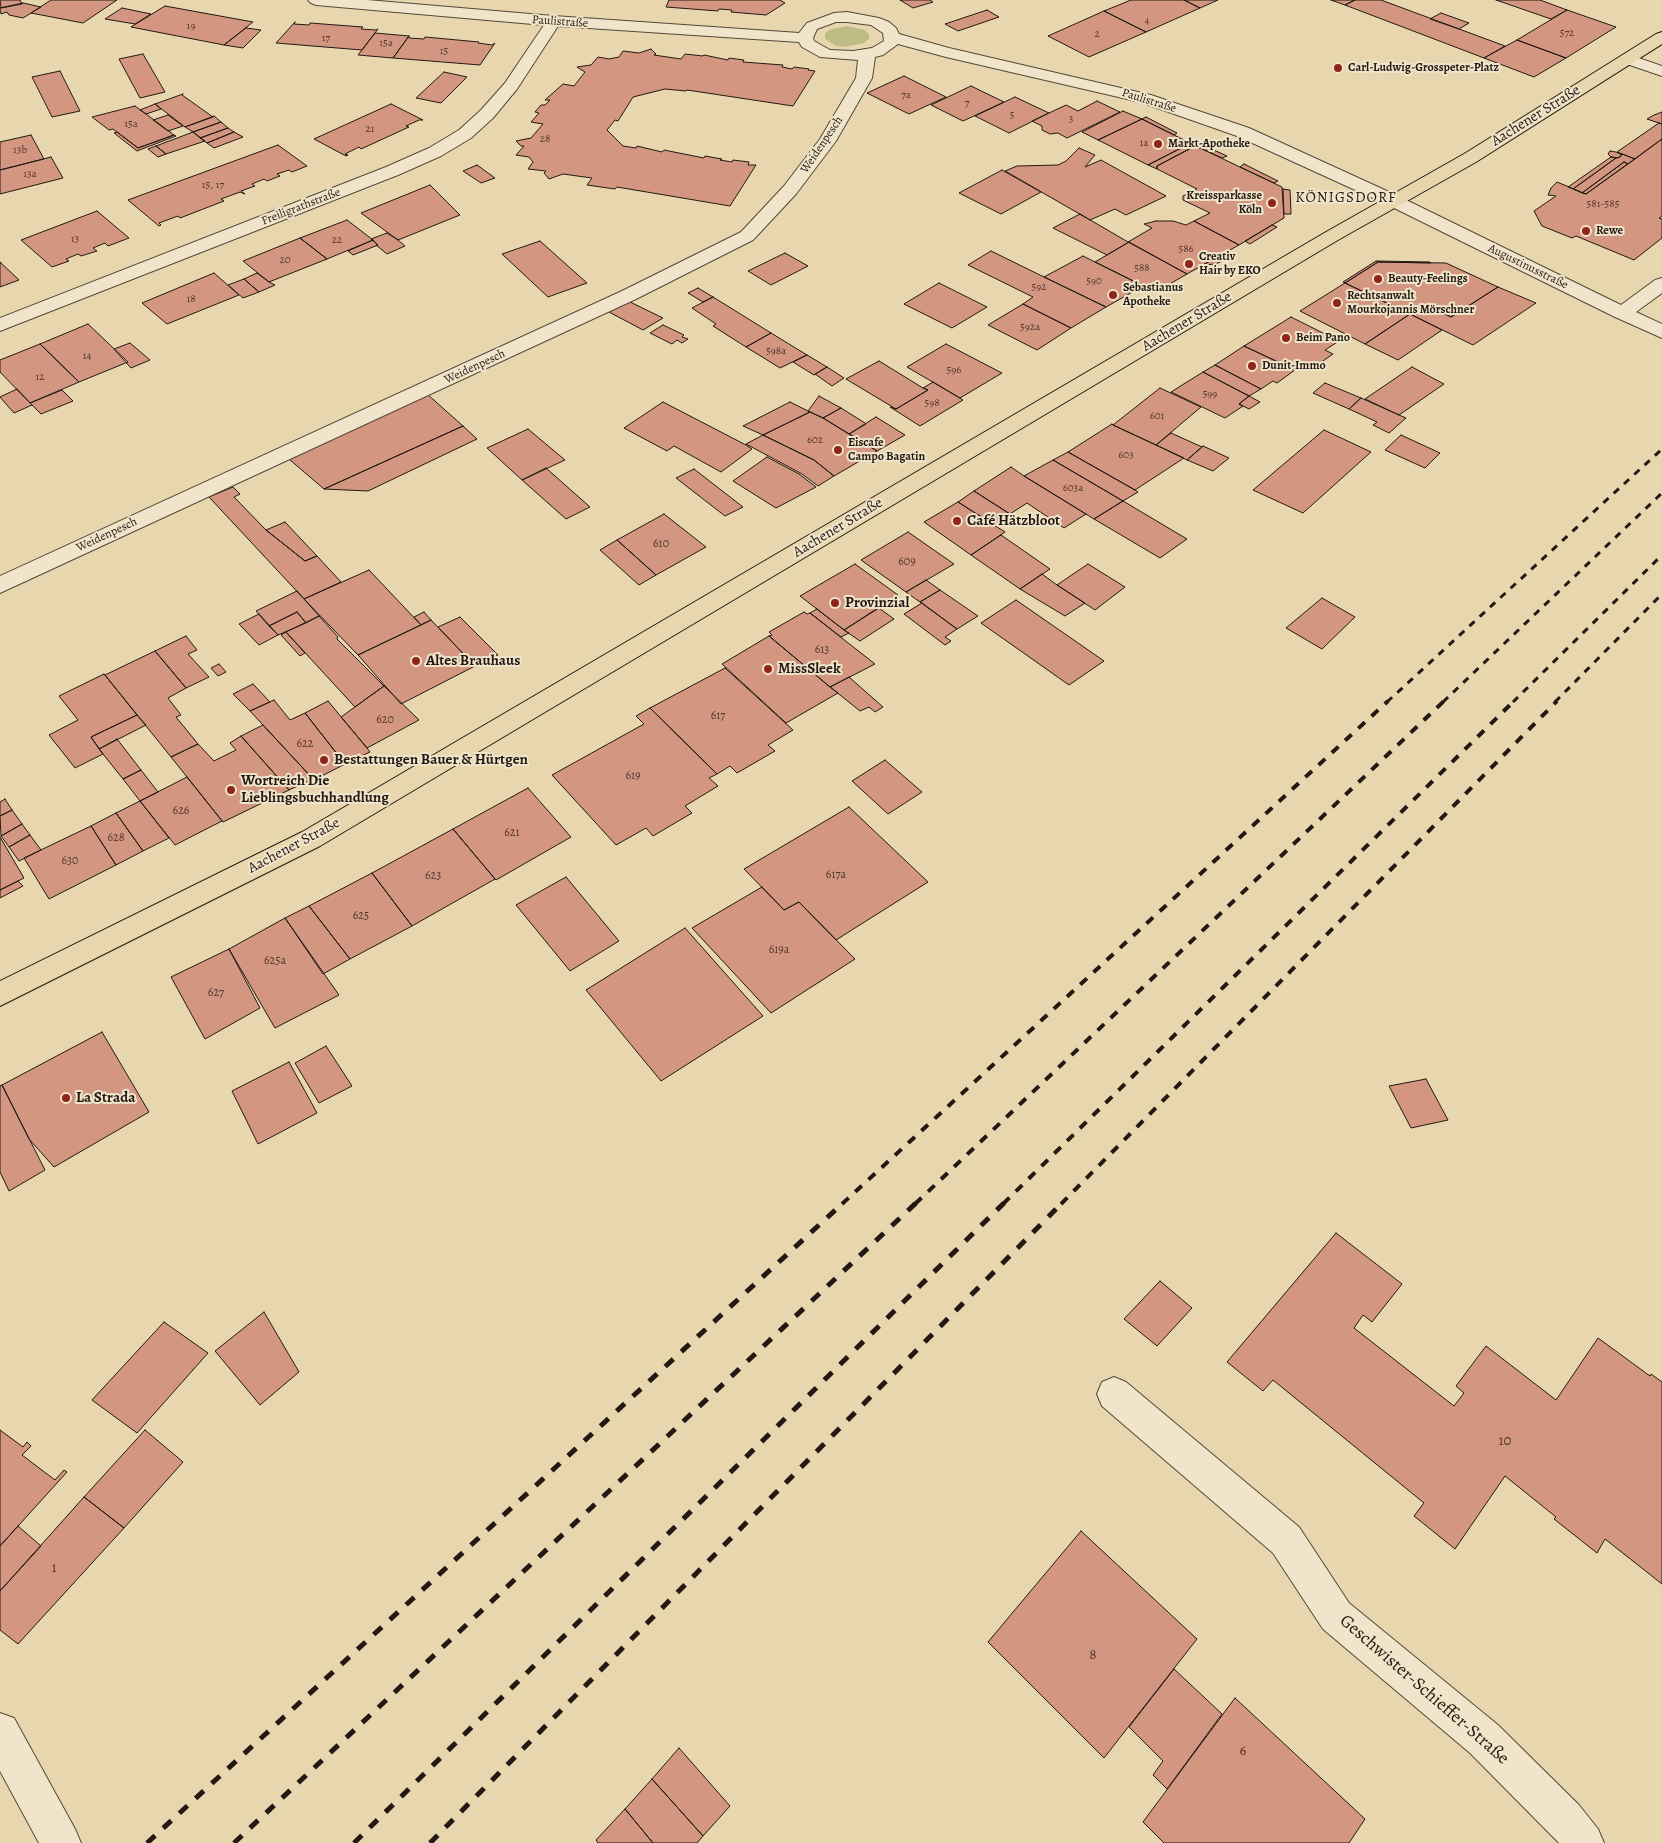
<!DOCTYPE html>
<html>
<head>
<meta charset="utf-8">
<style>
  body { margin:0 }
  canvas { display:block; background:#e8d7ae }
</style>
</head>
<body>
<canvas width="1662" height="1843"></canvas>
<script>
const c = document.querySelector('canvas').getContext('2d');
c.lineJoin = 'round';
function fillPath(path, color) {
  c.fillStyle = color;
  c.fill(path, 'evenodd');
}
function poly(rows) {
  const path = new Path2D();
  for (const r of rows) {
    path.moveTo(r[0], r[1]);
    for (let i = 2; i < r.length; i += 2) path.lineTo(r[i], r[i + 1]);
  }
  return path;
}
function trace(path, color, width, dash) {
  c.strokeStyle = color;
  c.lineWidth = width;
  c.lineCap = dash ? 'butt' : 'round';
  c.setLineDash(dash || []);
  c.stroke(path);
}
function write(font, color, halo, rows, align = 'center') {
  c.font = font + ' Alegreya,serif';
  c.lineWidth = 4;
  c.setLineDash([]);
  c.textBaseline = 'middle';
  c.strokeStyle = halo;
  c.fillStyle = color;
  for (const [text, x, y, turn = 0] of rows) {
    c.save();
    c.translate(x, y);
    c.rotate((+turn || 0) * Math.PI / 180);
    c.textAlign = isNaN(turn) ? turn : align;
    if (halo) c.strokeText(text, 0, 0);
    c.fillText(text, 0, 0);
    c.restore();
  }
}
const green = poly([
  [846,26,865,30,869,35,869,39,864,43,845,47,836,46,825,39,825,34,829,30]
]);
const building = poly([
  [0,0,20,0,22,4,1,8,0,0],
  [51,0,117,0,83,23,31,13,51,0],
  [669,0,780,0,785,3,766,15,731,12,732,10,719,9,718,11,666,7,669,0],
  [900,0,930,0,933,2,913,8,900,0],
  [1131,0,1184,0,1200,8,1146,32,1104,11,1131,0],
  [1184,0,1218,0,1200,8,1184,0],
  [1331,0,1355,0,1345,5,1331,0],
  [1355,0,1381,0,1505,46,1484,58,1345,5,1355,0],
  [1496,0,1540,0,1567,10,1551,19,1496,0],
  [23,3,41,7,23,18,9,15,7,12,1,14,0,10,0,8,23,3],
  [165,6,253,22,224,45,131,27,165,6],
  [122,8,151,14,135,24,105,19,122,8],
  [987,10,999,17,958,31,945,24,987,10],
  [1567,10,1616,27,1566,58,1517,40,1567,10],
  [1104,11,1146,32,1089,57,1048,36,1104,11],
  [1441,13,1469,23,1459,29,1430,19,1441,13],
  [295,22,294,24,309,25,310,23,363,27,361,29,376,30,378,29,362,50,276,43,295,22],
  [246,28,261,30,243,48,224,45,246,28],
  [375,33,409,36,393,58,358,55,375,33],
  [409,36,409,38,424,39,425,37,479,42,478,43,492,45,495,43,480,65,393,58,409,36],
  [1517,40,1566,58,1534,77,1484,58,1517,40],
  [651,49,656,54,654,55,681,59,685,54,703,56,704,55,728,60,729,58,744,60,743,62,783,65,782,67,792,69,794,67,809,69,808,70,815,71,793,106,687,90,686,91,665,89,633,97,618,121,615,120,607,130,623,146,636,148,637,146,662,152,664,150,704,158,705,156,722,159,720,160,732,162,733,160,749,162,748,165,756,165,730,206,617,187,615,189,587,185,592,178,563,174,549,179,544,173,546,171,528,169,533,162,529,157,516,155,524,146,521,146,516,141,531,138,543,124,531,122,539,113,535,112,541,105,545,105,550,100,545,100,563,84,574,86,585,72,577,67,591,65,598,57,609,59,619,57,623,51,639,53,651,49],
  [143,54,165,92,140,98,119,59,143,54],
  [60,71,80,111,52,117,32,77,60,71],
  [444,72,467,77,441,103,416,98,444,72],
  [904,76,946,97,909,114,867,93,904,76],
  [971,86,1004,102,963,121,931,105,971,86],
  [183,94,182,95,213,117,185,127,155,104,183,94],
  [1015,97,1049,113,1009,133,975,116,1015,97],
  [1097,101,1120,112,1067,138,1058,133,1050,134,1042,130,1042,126,1032,121,1066,105,1078,111,1097,101],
  [155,104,161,109,146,114,140,110,155,104],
  [391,104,423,120,419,120,406,126,409,127,361,149,359,147,345,154,348,155,346,156,314,139,391,104],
  [135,106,146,114,174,135,138,148,113,129,109,130,92,117,135,106],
  [1123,111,1142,119,1098,140,1082,132,1123,111],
  [1662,112,1662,124,1647,119,1654,115,1662,112],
  [168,115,183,126,168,131,153,120,168,115],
  [214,116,221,122,193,132,185,127,214,116],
  [1146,117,1177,133,1174,135,1142,119,1146,117],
  [1142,119,1178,137,1185,146,1148,165,1098,140,1142,119],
  [221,122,228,128,200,138,193,132,221,122],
  [1659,123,1662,124,1662,139,1635,159,1617,152,1659,123],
  [228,128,234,132,207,143,200,138,228,128],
  [117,132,138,148,174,135,176,136,137,151,114,133,117,132],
  [193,132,205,141,166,154,156,146,193,132],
  [234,132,243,137,214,148,207,143,234,132],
  [31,135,44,159,0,170,0,142,31,135],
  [1178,137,1200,148,1193,147,1157,166,1157,169,1148,165,1185,146,1178,137],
  [1662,139,1662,216,1659,218,1662,219,1662,238,1634,260,1576,236,1572,238,1542,226,1534,211,1556,196,1548,195,1551,188,1557,182,1586,194,1662,139],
  [1194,141,1227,156,1222,158,1190,143,1194,141],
  [278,145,307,166,292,172,289,170,277,174,280,176,267,181,264,179,252,184,255,186,241,191,245,194,240,192,221,199,224,201,180,218,178,216,159,223,161,225,159,226,128,200,278,145],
  [156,146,166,154,158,157,148,149,156,146],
  [1193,147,1200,148,1282,187,1284,218,1239,245,1194,221,1210,213,1183,200,1183,196,1197,189,1157,169,1157,166,1193,147],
  [1079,148,1095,155,1085,167,1101,160,1166,196,1126,215,1115,209,1090,220,1005,171,1017,166,1058,165,1066,161,1079,148],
  [1610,151,1616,152,1622,155,1618,158,1611,157,1608,154,1610,151],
  [1622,154,1635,159,1628,164,1624,162,1582,193,1573,189,1616,158,1620,157,1622,154],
  [51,157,63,178,0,194,0,170,51,157],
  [1611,157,1616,158,1573,189,1568,187,1611,157],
  [1624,162,1628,164,1586,194,1582,193,1624,162],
  [1244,164,1278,181,1274,183,1240,167,1244,164],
  [477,165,495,178,481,183,463,171,477,165],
  [1002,170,1041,192,1001,214,959,193,1002,170],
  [430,185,460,215,398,240,361,213,430,185],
  [1283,189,1290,190,1291,214,1284,214,1283,189],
  [97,211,129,238,108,246,105,243,93,248,97,251,81,256,78,254,66,259,69,261,52,267,21,240,97,211],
  [1080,214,1128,242,1129,242,1107,255,1053,228,1080,214],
  [347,220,373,240,327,259,300,238,347,220],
  [1156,221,1173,221,1186,225,1194,221,1239,245,1187,274,1128,242,1152,228,1144,224,1156,221],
  [1272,225,1277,227,1250,244,1245,241,1272,225],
  [387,233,398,240,405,246,387,254,376,245,378,245,371,239,387,233],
  [300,238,327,259,269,282,243,261,300,238],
  [373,240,378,245,353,255,348,251,373,240],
  [540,241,587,283,548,297,502,254,540,241],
  [1129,242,1187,274,1156,292,1095,262,1129,242],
  [991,251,1044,277,1106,307,1071,328,1023,304,1033,297,968,265,991,251],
  [785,253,808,266,771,285,748,271,785,253],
  [1224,253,1224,257,1222,261,1216,264,1203,265,1224,253],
  [1083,256,1143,286,1106,307,1044,277,1083,256],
  [1376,261,1430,262,1431,263,1378,262,1345,283,1343,282,1376,261],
  [0,262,19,280,0,287,0,262],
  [1378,262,1446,263,1498,287,1451,317,1425,304,1410,314,1345,283,1378,262],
  [214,273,239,295,167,324,142,303,214,273],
  [257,273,269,282,275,285,259,292,244,279,257,273],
  [244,279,259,292,243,298,228,285,244,279],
  [939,283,987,307,952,328,904,304,939,283],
  [1345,283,1410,314,1365,344,1300,311,1345,283],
  [1498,287,1536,303,1473,345,1410,314,1425,304,1451,317,1498,287],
  [698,288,713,297,703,302,688,293,698,288],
  [713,297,771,333,746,347,713,326,716,324,692,308,713,297],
  [628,301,663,318,643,330,609,312,628,301],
  [1023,304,1071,328,1037,350,988,325,1023,304],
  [1410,314,1442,330,1398,360,1365,344,1410,314],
  [1291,317,1339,341,1325,350,1333,354,1313,368,1305,364,1295,370,1244,346,1291,317],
  [88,324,128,362,79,382,40,344,88,324],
  [663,325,684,335,682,337,688,339,682,343,677,340,672,344,650,333,663,325],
  [771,333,807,355,780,368,746,347,771,333],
  [130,343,150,360,131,368,114,349,130,343],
  [40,344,79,382,30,403,0,372,0,360,40,344],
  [946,344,1002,373,960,398,907,367,946,344],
  [1244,346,1295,370,1277,383,1273,381,1261,389,1215,365,1244,346],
  [807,355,827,367,814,375,793,362,807,355],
  [879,361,923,388,928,390,896,409,846,379,879,361],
  [1215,365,1261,389,1249,396,1203,372,1215,365],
  [827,367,844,378,832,386,815,374,827,367],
  [1412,367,1444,384,1399,415,1365,399,1412,367],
  [1203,372,1249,396,1239,404,1243,406,1225,418,1171,392,1203,372],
  [933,382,963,400,920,426,890,407,896,409,928,390,923,388,933,382],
  [1325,383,1361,398,1349,409,1313,393,1325,383],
  [1160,388,1201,407,1156,445,1113,425,1160,388],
  [17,389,32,405,14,413,0,397,17,389],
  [62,390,73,401,41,414,30,403,62,390],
  [427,394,463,426,324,489,289,459,427,394],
  [819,396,841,408,823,418,808,411,819,396],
  [1249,396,1260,402,1249,409,1239,404,1249,396],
  [1361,398,1399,415,1406,418,1389,433,1373,425,1377,422,1349,409,1361,398],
  [663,402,746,445,752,449,721,472,674,446,667,451,624,428,663,402],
  [790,402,810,412,763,435,743,426,790,402],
  [841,408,865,423,866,424,849,434,823,418,841,408],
  [810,412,823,418,877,451,834,476,814,460,763,435,810,412],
  [876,417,905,435,877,451,849,434,876,417],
  [1112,424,1113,425,1184,458,1135,490,1068,452,1112,424],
  [463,426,477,439,368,491,324,489,463,426],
  [528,429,565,460,522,480,487,448,528,429],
  [1324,430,1371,452,1303,513,1253,490,1324,430],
  [1171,433,1202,447,1187,460,1156,445,1171,433],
  [763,435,814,460,834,476,818,486,802,474,746,444,763,435],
  [1401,435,1440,453,1425,468,1385,450,1401,435],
  [1203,446,1229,458,1213,471,1187,460,1203,446],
  [1068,452,1135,490,1138,492,1123,501,1053,460,1068,452],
  [767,457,799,474,816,487,776,508,733,481,767,457],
  [1053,460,1123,501,1094,519,1024,476,1053,460],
  [1011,467,1024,476,1086,514,1064,528,1027,503,1010,514,974,491,1011,467],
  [546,468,590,507,566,519,522,480,546,468],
  [694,469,743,507,725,516,676,478,694,469],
  [233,487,240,494,234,497,266,530,305,561,317,556,341,582,304,599,209,497,233,487],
  [974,491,1010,514,994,525,958,502,974,491],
  [1123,501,1187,539,1160,558,1094,519,1123,501],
  [958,502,994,525,1005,532,971,555,924,522,958,502],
  [664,514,706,547,656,575,617,540,664,514],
  [285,522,317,556,305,561,266,530,285,522],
  [908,532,954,564,906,592,861,560,908,532],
  [1001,535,1050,569,1020,589,971,555,1001,535],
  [617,540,656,575,639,585,600,550,617,540],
  [855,564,898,595,844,630,800,596,855,564],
  [1088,564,1125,587,1095,610,1057,585,1088,564],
  [369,570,421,625,358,655,304,599,369,570],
  [1042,574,1057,585,1085,603,1065,616,1020,589,1042,574],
  [926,580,940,590,920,602,906,592,926,580],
  [940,590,978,616,957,629,920,602,940,590],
  [297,591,319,616,306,623,297,612,269,626,256,611,297,591],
  [1322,598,1355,617,1322,649,1286,628,1322,598],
  [1016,600,1104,661,1069,685,981,623,1016,600],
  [922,603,957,629,945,637,951,641,945,645,904,614,922,603],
  [879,608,894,619,860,641,844,630,879,608],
  [817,609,844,630,849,633,841,637,810,613,817,609],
  [297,612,306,623,278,635,269,626,297,612],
  [424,612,431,620,421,625,414,617,424,612],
  [804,612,807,614,810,613,875,664,830,687,769,636,772,635,769,632,804,612],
  [259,614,278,635,259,645,239,624,259,614],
  [319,616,338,637,337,639,384,686,355,707,286,632,319,616],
  [460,617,498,655,475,666,438,627,460,617],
  [431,620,475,666,401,704,358,655,431,620],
  [286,632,305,653,300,656,281,635,286,632],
  [186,636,197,650,188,654,209,677,186,688,155,651,186,636],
  [769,636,830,687,838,693,786,723,722,664,769,636],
  [155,651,186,688,168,698,181,715,176,717,198,744,171,757,105,675,155,651],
  [219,664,226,672,218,676,211,668,219,664],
  [725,668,793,730,768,745,775,751,737,773,730,766,717,774,650,708,725,668],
  [104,674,137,715,91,737,103,754,75,768,49,735,78,720,59,696,104,674],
  [849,677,883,707,875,712,869,707,860,711,830,687,849,677],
  [253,684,270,702,250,711,233,694,253,684],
  [384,686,419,720,367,748,341,717,384,686],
  [274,700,290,720,305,713,345,764,314,780,250,711,274,700],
  [328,701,367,748,370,752,345,764,305,713,328,701],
  [650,708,717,774,709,778,718,786,685,806,692,813,653,836,646,828,616,845,552,775,644,724,636,716,650,708],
  [137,715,146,725,99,749,91,737,137,715],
  [263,725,313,779,289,790,241,736,263,725],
  [241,736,289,790,223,822,171,757,198,744,214,761,236,750,230,743,241,736],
  [117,739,141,770,123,779,99,749,117,739],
  [885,760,922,792,888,814,852,781,885,760],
  [141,770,158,792,140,801,123,779,141,770],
  [187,777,222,821,175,845,140,801,187,777],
  [528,788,571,837,496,880,453,829,528,788],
  [5,799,12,810,0,816,0,802,5,799],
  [140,801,169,838,143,851,116,813,140,801],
  [849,807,928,882,836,940,799,902,784,910,744,869,849,807],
  [12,810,22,824,1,836,0,816,12,810],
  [116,813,143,851,116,865,91,826,116,813],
  [22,824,30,835,9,847,1,836,22,824],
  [91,826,116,865,49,899,24,858,91,826],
  [453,829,495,879,412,926,372,873,453,829],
  [30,835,41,850,19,861,9,847,30,835],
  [0,837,24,878,0,890,0,837],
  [372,873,412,926,350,959,309,906,372,873],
  [566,877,619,941,570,971,516,905,566,877],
  [18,881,23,886,0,898,0,890,18,881],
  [762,887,784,910,799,902,855,959,771,1013,692,928,762,887],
  [309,906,350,959,323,974,285,918,309,906],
  [285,918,339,995,275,1028,229,949,285,918],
  [685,928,763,1016,661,1081,586,990,685,928],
  [229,949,260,1008,205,1039,171,977,229,949],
  [102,1032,149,1112,54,1167,29,1139,2,1085,102,1032],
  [326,1046,352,1086,319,1103,295,1063,326,1046],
  [289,1062,317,1113,258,1144,232,1091,289,1062],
  [1426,1079,1448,1120,1411,1128,1389,1086,1426,1079],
  [2,1085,45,1170,9,1191,0,1172,0,1086,2,1085],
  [1336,1233,1402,1284,1372,1322,1363,1315,1354,1328,1454,1406,1464,1393,1456,1386,1486,1346,1556,1400,1598,1338,1650,1376,1651,1374,1662,1382,1662,1584,1605,1539,1597,1553,1554,1519,1556,1517,1505,1476,1455,1549,1414,1516,1424,1503,1273,1380,1263,1391,1227,1362,1336,1233],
  [1160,1281,1192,1308,1157,1346,1124,1319,1160,1281],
  [264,1312,299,1372,260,1405,215,1351,264,1312],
  [164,1322,208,1353,137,1433,92,1400,164,1322],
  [0,1430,23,1447,27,1442,31,1446,22,1455,55,1480,64,1470,67,1472,0,1546,0,1430],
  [145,1430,183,1462,124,1528,84,1497,145,1430],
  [84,1497,124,1528,18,1644,0,1630,0,1591,84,1497],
  [18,1526,41,1546,0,1591,0,1546,18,1526],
  [1081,1531,1197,1639,1104,1758,988,1642,1081,1531],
  [1174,1669,1222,1714,1167,1789,1153,1775,1163,1761,1129,1727,1174,1669],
  [1235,1698,1365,1819,1349,1843,1164,1843,1143,1822,1235,1698],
  [679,1748,730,1806,703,1836,652,1779,679,1748],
  [652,1779,703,1836,697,1843,653,1843,625,1809,652,1779],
  [625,1809,653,1843,598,1843,596,1840,625,1809]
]);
const minor = poly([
  [308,0,367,0,554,16,799,33,807,23,834,13,847,12,879,18,889,22,896,28,899,34,949,48,1151,95,1249,128,1400,197,1621,305,1655,280,1662,278,1662,293,1636,312,1662,324,1662,338,1615,317,1388,205,1237,136,1140,102,946,57,898,44,883,55,875,57,872,78,836,141,796,194,753,240,636,299,0,593,0,576,622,291,741,232,784,186,820,139,856,78,858,60,820,57,802,47,799,42,558,26,517,89,493,118,471,138,441,156,398,175,0,331,0,318,386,167,429,148,459,130,481,110,505,83,544,25,316,5,311,3,308,0],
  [836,22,847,22,871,25,883,33,884,41,872,48,853,51,830,50,814,41,813,38,817,29,836,22],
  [1627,54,1662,66,1662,76,1621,62,1619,59,1621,56,1627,54],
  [1114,1377,1126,1382,1299,1527,1349,1603,1498,1725,1579,1805,1598,1829,1604,1843,1559,1843,1470,1753,1323,1629,1273,1553,1102,1406,1097,1394,1102,1382,1114,1377],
  [0,1713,14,1718,75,1829,81,1843,39,1843,0,1771,0,1713]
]);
const major = poly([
  [1662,32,1662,44,1476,162,1338,240,320,846,0,1006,0,981,302,832,1326,232,1464,154,1656,34,1662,32]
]);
const railFar2 = poly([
  [1387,702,1662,449],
  [1443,702,1662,493],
  [1513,702,1662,555],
  [1555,702,1662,594]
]);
const railFar1 = poly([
  [842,1204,1388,701],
  [915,1204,1444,701],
  [1003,1204,1514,701],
  [1061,1204,1557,701]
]);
const rail = poly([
  [147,1843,843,1203],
  [234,1843,916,1203],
  [354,1843,1004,1203],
  [430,1843,1062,1203]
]);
const markers = [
  [1338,68,5,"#8f2418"],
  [1158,144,5,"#8f2418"],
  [1272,203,5,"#8f2418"],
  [1586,231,5,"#8f2418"],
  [1189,264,5,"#8f2418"],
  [1378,279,5,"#8f2418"],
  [1113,295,5,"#8f2418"],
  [1337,303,5,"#8f2418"],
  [1286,338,5,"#8f2418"],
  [1252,366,5,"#8f2418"],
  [838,450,5,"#8f2418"],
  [957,521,5,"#8f2418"],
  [835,603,5,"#8f2418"],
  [416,661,5,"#8f2418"],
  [768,669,5,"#8f2418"],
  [324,760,5,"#8f2418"],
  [231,790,5,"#8f2418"],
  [66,1098,5,"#8f2418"]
];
const farNumbernames = [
  ["4",1147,21],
  ["19",191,26],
  ["572",1567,33],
  ["2",1097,34],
  ["17",326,38],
  ["15a",386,43],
  ["15",444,51],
  ["7a",906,95],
  ["7",967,103],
  ["5",1012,115],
  ["3",1071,119],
  ["15a",131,124],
  ["21",370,129],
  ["28",545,139],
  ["1a",1144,143],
  ["13b",20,150],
  ["13a",30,174],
  ["15, 17",213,185],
  ["581-585",1603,204],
  ["13",75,239],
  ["22",337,240],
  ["586",1186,249],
  ["20",285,260],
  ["588",1142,268],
  ["590",1094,281],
  ["592",1039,287],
  ["18",191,299],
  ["592a",1030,327],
  ["598a",776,351],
  ["14",87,356],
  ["596",954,370],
  ["12",40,377],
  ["599",1210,394],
  ["598",932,403],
  ["601",1157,416],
  ["602",815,440],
  ["603",1126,455],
  ["603a",1073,488]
];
const farStreetnames = [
  ["Paulistraße",560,22,4],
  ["Paulistraße",1149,101,17],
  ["Weidenpesch",822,145,-56],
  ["Freiligrathstraße",301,207,-21],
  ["Augustinusstraße",1528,267,26],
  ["Weidenpesch",475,367,-25],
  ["Weidenpesch",107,535,-25]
];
const farPoinames = [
  ["Carl-Ludwig-Grosspeter-Platz",1348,68],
  ["Markt-Apotheke",1168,144],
  ["Kreissparkasse",1262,196,"right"],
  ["Köln",1262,210,"right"],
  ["Rewe",1596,231],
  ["Creativ",1199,257],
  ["Hair by EKO",1199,271],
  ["Beauty-Feelings",1388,279],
  ["Sebastianus",1123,288],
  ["Apotheke",1123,302],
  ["Rechtsanwalt",1347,296],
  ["Mourkojannis Mörschner",1347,310],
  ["Beim Pano",1296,338],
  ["Dunit-Immo",1262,366],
  ["Eiscafe",848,443],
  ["Campo Bagatin",848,457]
];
const numberNames = [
  ["610",661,544],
  ["609",907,562],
  ["613",822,650],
  ["617",718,716],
  ["620",385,720],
  ["622",305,744],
  ["619",633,776],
  ["626",181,811],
  ["621",512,833],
  ["628",116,838],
  ["630",70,861],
  ["617a",836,875],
  ["623",433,876],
  ["625",361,916],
  ["619a",779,950],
  ["625a",275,961],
  ["627",216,993]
];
const streetNames = [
  ["Aachener Straße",1536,116,-32],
  ["Aachener Straße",1187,322,-31],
  ["Aachener Straße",838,528,-31],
  ["Aachener Straße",294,846,-28]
];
const farQuarternames = [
  ["KÖNIGSDORF",1346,198]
];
const poiNames = [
  ["Café Hätzbloot",967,521],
  ["Provinzial",845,603],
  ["Altes Brauhaus",426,661],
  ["MissSleek",778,669],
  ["Bestattungen Bauer & Hürtgen",334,760],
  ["Wortreich Die",241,781],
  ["Lieblingsbuchhandlung",241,798],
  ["La Strada",76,1098]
];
const nearNumbernames = [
  ["10",1505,1441],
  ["1",54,1568],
  ["8",1093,1655],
  ["6",1243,1751]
];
const nearStreetnames = [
  ["Geschwister-Schieffer-Straße",1424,1690,41]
];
fillPath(green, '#bdbc85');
fillPath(building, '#d39681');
trace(building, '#231912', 1);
trace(minor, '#544839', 2);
trace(major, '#231912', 2);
fillPath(minor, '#f0e5ca');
fillPath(major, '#e8d7ae');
trace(railFar2, '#231912', 3, [7, 7]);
trace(railFar1, '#231912', 4, [9, 9]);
trace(rail, '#231912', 5, [11, 11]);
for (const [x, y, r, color] of markers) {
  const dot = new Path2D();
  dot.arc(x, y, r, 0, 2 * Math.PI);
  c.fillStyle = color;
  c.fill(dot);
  trace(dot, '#f0e5ca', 2);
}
write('11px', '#4f382e', null, farNumbernames);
write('12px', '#231912', '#f0e5ca', farStreetnames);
write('bold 12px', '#231912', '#f0e5ca', farPoinames, 'left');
write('12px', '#4f382e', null, numberNames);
write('15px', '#231912', '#f0e5ca', streetNames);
c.letterSpacing = '1px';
write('15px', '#231912', '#f0e5ca', farQuarternames);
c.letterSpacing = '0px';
write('bold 15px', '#231912', '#f0e5ca', poiNames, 'left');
write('15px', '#4f382e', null, nearNumbernames);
write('18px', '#231912', '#f0e5ca', nearStreetnames);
</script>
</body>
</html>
